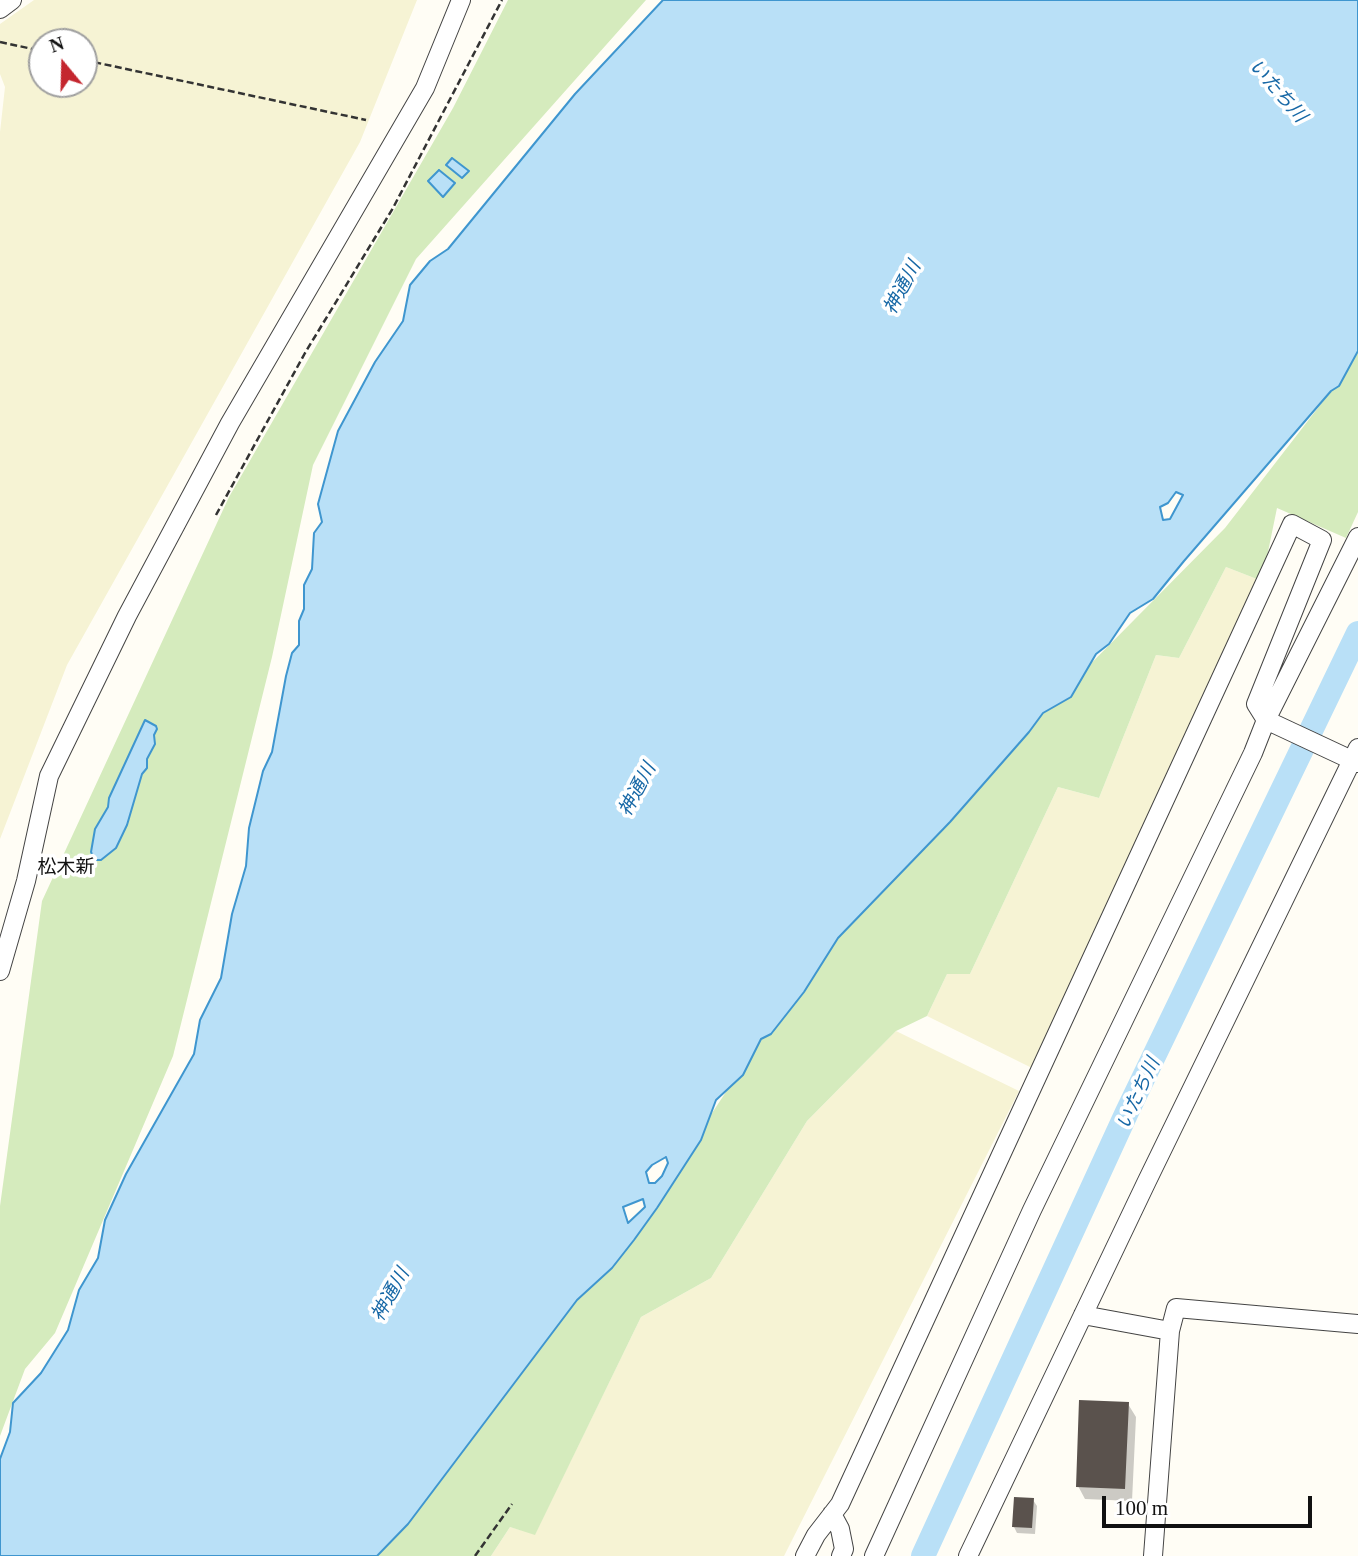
<!DOCTYPE html>
<html>
<head>
<meta charset="utf-8">
<style>
  body { margin:0 }
  #map { position:relative; width:1358px; height:1556px; overflow:hidden; background:#fffdf5; font-family:Georgia,serif }
  canvas { display:block }
  .north { position:absolute; left:28px; top:28px; width:70px; height:70px; box-sizing:border-box; background:#fff; border:2px solid #a0a0a0; border-radius:50%; rotate:341deg; font-size:19px; font-weight:700; line-height:28px; text-align:center; color:#111 }
  .north::after { content:''; display:block; margin:auto; width:24px; height:32px; background:#c4262e; clip-path:polygon(50% 0,100% 100%,50% 72%,0 100%) }
  .scale { position:absolute; left:1102px; top:1496px; width:210px; height:32px; box-sizing:border-box; border:4px solid #111; border-top:0; padding-left:9px; font-size:21px; line-height:24px; white-space:nowrap; color:#111; -webkit-text-stroke:5px #fff; paint-order:stroke }
</style>
</head>
<body>
<div id="map">
<canvas width="1358" height="1556"></canvas>
<div class="north">N</div>
<div class="scale">100 m</div>
</div>
<script>
const c = document.querySelector('canvas').getContext('2d');
c.lineJoin = 'round';
function fillPath(path, color) {
  c.fillStyle = color;
  c.fill(path, 'evenodd');
}
function poly(rows) {
  const path = new Path2D();
  for (const r of rows) {
    path.moveTo(r[0], r[1]);
    for (let i = 2; i < r.length; i += 2) path.lineTo(r[i], r[i + 1]);
  }
  return path;
}
function trace(path, color, width, dash) {
  c.strokeStyle = color;
  c.lineWidth = width;
  c.lineCap = dash ? 'butt' : 'round';
  c.setLineDash(dash || []);
  c.stroke(path);
}
function write(font, color, halo, rows, align = 'center') {
  c.font = font + ' Georgia,"Noto Sans JP",serif';
  c.lineWidth = 7;
  c.setLineDash([]);
  c.textBaseline = 'middle';
  c.strokeStyle = halo;
  c.fillStyle = color;
  for (const [text, x, y, turn = 0] of rows) {
    c.save();
    c.translate(x, y);
    c.rotate((+turn || 0) * Math.PI / 180);
    c.textAlign = isNaN(turn) ? turn : align;
    if (halo) c.strokeText(text, 0, 0);
    c.fillText(text, 0, 0);
    c.restore();
  }
}
const farmland = poly([
  [34,0,417,0,360,142,67,665,0,839,0,132,5,87,0,74,0,24],
  [84,42,84,84,42,84,42,42],
  [1226,567,1262,581,1036,1070,927,1016,947,974,970,974,1058,787,1099,798,1156,655,1179,658],
  [896,1031,1019,1091,784,1556,491,1556,510,1527,535,1534,641,1317,711,1278,807,1121]
]);
const green = poly([
  [508,0,646,0,416,259,313,465,272,657,173,1056,55,1333,25,1369,0,1436,0,1206,42,901,229,497,453,108],
  [1358,347,1358,512,1346,538,1277,508,1262,581,1226,567,1179,658,1156,655,1099,798,1058,787,970,974,947,974,927,1016,896,1031,807,1121,711,1278,641,1317,535,1535,510,1527,491,1556,377,1556,408,1524,577,1300,628,1240,761,1039,838,938,1043,712,1225,528,1331,391]
]);
const water = poly([
  [663,0,1358,0,1358,351,1339,386,1331,391,1184,561,1153,599,1130,613,1109,644,1096,654,1071,697,1043,713,1029,732,950,822,838,938,804,992,771,1034,761,1039,743,1075,716,1100,701,1140,657,1208,634,1240,612,1268,577,1300,408,1524,377,1556,0,1556,0,1459,10,1432,13,1403,41,1373,68,1330,79,1290,98,1258,105,1220,126,1174,194,1054,200,1020,221,978,232,914,246,866,249,828,263,771,272,752,286,676,292,653,299,645,299,621,304,609,304,585,312,569,314,533,322,522,318,504,338,431,375,362,403,321,410,285,430,261,448,249,575,94,663,0],
  [1176,492,1183,495,1170,519,1163,520,1160,507,1168,503,1176,492],
  [666,1157,668,1163,662,1176,655,1183,649,1183,646,1172,652,1165,666,1157],
  [643,1199,645,1207,628,1223,623,1207,643,1199],
  [452,158,469,171,462,178,446,165,452,158],
  [439,170,455,183,443,197,428,181,439,170],
  [145,720,156,726,157,729,154,735,155,744,147,759,147,768,142,774,127,825,116,848,101,860,95,860,91,852,95,829,108,807,109,798,145,720]
]);
const shadow = poly([
  [1128,1404,1136,1417,1132,1501,1085,1499,1078,1486],
  [1033,1500,1037,1506,1035,1534,1017,1533,1014,1527]
]);
const river = poly([
  [923,1556,1127,1112,1358,633]
]);
const building = poly([
  [1079,1400,1129,1402,1125,1489,1076,1487],
  [1014,1497,1034,1498,1032,1528,1012,1527]
]);
const path = poly([
  [0,42,42,51],
  [84,60,366,120],
  [216,515,305,353,393,208,502,0],
  [475,1556,512,1504]
]);
const minor = poly([
  [0,9,12,0],
  [1358,537,1266,720,1358,763],
  [0,971,26,881,49,776,127,616,230,423,425,88,461,0],
  [1083,1315,1170,1331,1176,1308,1358,1324],
  [832,1514,840,1529,844,1549,841,1556],
  [805,1556,816,1535,840,1504,1292,524,1322,540,1256,704,1266,720,1253,753,1032,1210,874,1556],
  [968,1556,1147,1181,1358,748],
  [1153,1556,1170,1331]
]);
const waterNames = [
  ["いたち川",1279,90,49],
  ["神通川",901,287,-62],
  ["神通川",636,789,-62],
  ["いたち川",1137,1093,-65],
  ["神通川",389,1294,-61]
];
const neighbourhoodNames = [
  ["松木新",66,866]
];
fillPath(farmland, '#f6f3d4');
fillPath(green, '#d5ebbd');
fillPath(water, '#b9e0f7');
trace(water, '#3f96cf', 2);
fillPath(shadow, '#0003');
trace(river, '#b9e0f7', 24);
fillPath(building, '#5a524d');
trace(minor, '#444', 20);
trace(path, '#333', 2.5, [7, 3.5]);
trace(minor, '#fff', 18);
write('italic 19px', '#1768a6', '#fff', waterNames);
write('19px', '#111', '#fff', neighbourhoodNames);
</script>
</body>
</html>
